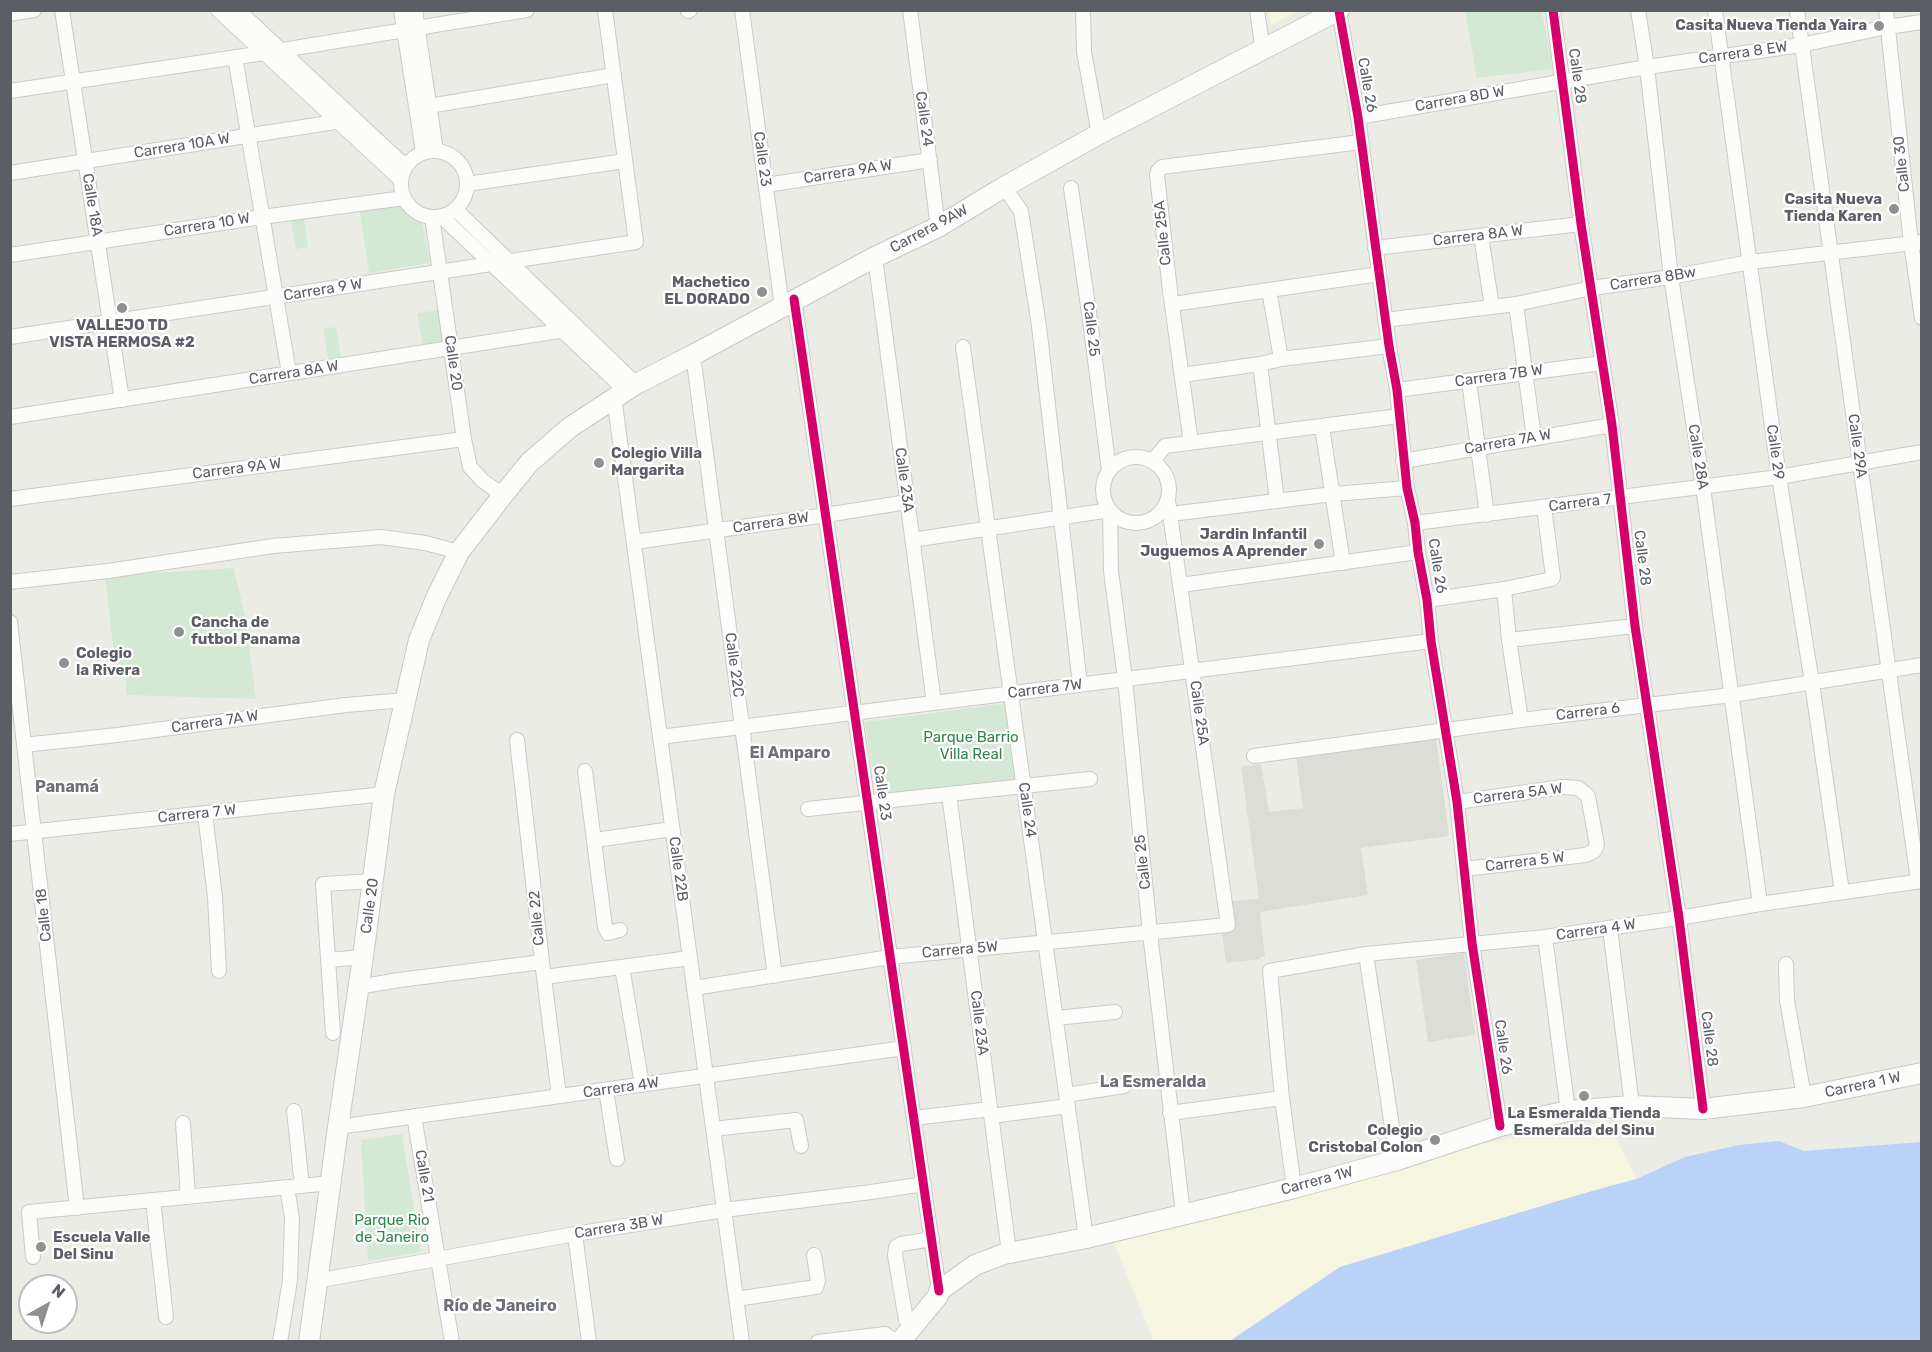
<!DOCTYPE html>
<html>
<head>
<meta charset="utf-8">
<style>
  body { margin:0 }
  #map { position:relative; width:1932px; height:1352px; overflow:hidden; background:#ecece7; font-family:Rubik,sans-serif }
  canvas { display:block }
  .frame { position:absolute; inset:0; border:12px solid #5c5e65; pointer-events:none }
  .north { position:absolute; left:18px; top:1274px; width:60px; height:60px; box-sizing:border-box; background:#fff; border:2px solid #bebfc1; border-radius:50%; rotate:39deg; font-size:16px; font-weight:700; line-height:24px; text-align:center; color:#5c5e65 }
  .north::after { content:''; display:block; margin:auto; width:21px; height:27px; background:#8e9092; clip-path:polygon(50% 0,100% 100%,50% 72%,0 100%) }
</style>
</head>
<body>
<div id="map">
<canvas width="1932" height="1352"></canvas>
<div class="frame"></div>
<div class="north">N</div>
</div>
<script>
const c = document.querySelector('canvas').getContext('2d');
c.lineJoin = 'round';
function fillPath(path, color) {
  c.fillStyle = color;
  c.fill(path, 'evenodd');
}
function poly(rows) {
  const path = new Path2D();
  for (const r of rows) {
    if (r.length === 3) {
      path.moveTo(r[0] + r[2], r[1]);
      path.arc(r[0], r[1], r[2], 0, 2 * Math.PI);
      continue;
    }
    path.moveTo(r[0], r[1]);
    for (let i = 2; i < r.length; i += 2) path.lineTo(r[i], r[i + 1]);
  }
  return path;
}
function trace(path, color, width, dash) {
  c.strokeStyle = color;
  c.lineWidth = width;
  c.lineCap = dash ? 'butt' : 'round';
  c.setLineDash(dash || []);
  c.stroke(path);
}
function write(font, color, halo, rows, align = 'center') {
  c.font = font + ' Rubik,sans-serif';
  c.lineWidth = 4.5;
  c.setLineDash([]);
  c.textBaseline = 'middle';
  c.strokeStyle = halo;
  c.fillStyle = color;
  for (const [text, x, y, turn = 0] of rows) {
    c.save();
    c.translate(x, y);
    c.rotate((+turn || 0) * Math.PI / 180);
    c.textAlign = isNaN(turn) ? turn : align;
    if (halo) c.strokeText(text, 0, 0);
    c.fillText(text, 0, 0);
    c.restore();
  }
}
const commercial = poly([
  [1268,10,1298,10,1298,11,1270,26],
  [1608,1121,1636,1179,1578,1195,1340,1267,1230,1341,1154,1341,1114,1243,1487,1143]
]);
const industrial = poly([
  [1436,737,1449,836,1361,848,1368,895,1260,912,1265,957,1260,957,1260,959,1226,963,1222,932,1232,931,1236,925,1230,901,1259,899,1241,766,1261,764,1269,812,1303,808,1296,758],
  [1464,953,1475,1035,1428,1042,1416,960]
]);
const green = poly([
  [1465,11,1542,11,1553,69,1477,78],
  [397,202,408,214,422,222,430,263,369,273,359,206],
  [303,213,308,247,296,249,290,215],
  [440,310,446,342,423,347,417,313],
  [336,327,341,357,328,359,323,329],
  [234,568,245,617,256,699,127,695,126,683,113,647,105,576],
  [1007,703,1018,780,876,797,865,722],
  [402,1134,421,1252,368,1261,361,1140]
]);
const water = poly([
  [1779,1141,1804,1151,1921,1142,1921,1341,1230,1341,1340,1267,1578,1195,1636,1179,1685,1157,1739,1145]
]);
const street = poly([
  [62,10,122,400],
  [218,10,401,180],
  [238,10,405,166],
  [401,10,423,152],
  [415,10,436,151],
  [742,10,782,307],
  [910,10,938,227],
  [1083,10,1084,52,1099,134],
  [1257,10,1263,51],
  [1553,10,1581,224,1612,425,1635,626,1679,918,1703,1109],
  [1638,10,1647,67,1671,277,1703,487,1760,904],
  [1715,10,1779,477,1812,683,1842,892],
  [1797,10,1918,881],
  [1886,10,1911,243,1922,318],
  [688,11,690,10],
  [1339,11,1358,117,1389,346,1397,390,1407,488,1415,523,1418,552,1427,600,1431,641,1457,802,1472,943,1500,1126],
  [10,14,34,10],
  [235,57,289,373],
  [10,91,264,53,527,10],
  [429,106,614,75],
  [1358,117,1647,67,1801,45,1887,27,1922,22],
  [434,184,33],
  [10,173,354,119],
  [467,184,625,161],
  [766,185,930,160],
  [1004,187,1021,211,1039,326,1080,685],
  [1071,188,1090,320,1109,471],
  [455,209,636,384],
  [441,216,625,390],
  [432,217,464,439,470,467,483,481,503,495],
  [1481,236,1492,307],
  [1375,248,1581,224],
  [10,255,262,217,404,198],
  [875,257,934,703],
  [1269,290,1281,359],
  [794,299,939,1291],
  [1173,304,1379,274],
  [1516,304,1534,438],
  [1385,320,1516,304,1592,288,1671,277,1750,262,1922,242],
  [10,337,636,242,605,10],
  [963,347,1086,1238],
  [693,355,775,976],
  [1260,364,1277,501],
  [1182,375,1260,364,1281,359,1389,346],
  [1469,381,1487,515],
  [1397,390,1602,363],
  [614,397,742,1342],
  [10,417,578,328],
  [1322,427,1343,563],
  [1191,443,1170,291,1157,175,1158,171,1162,167,1361,142],
  [1136,490,33],
  [1153,461,1165,446,1399,416],
  [1403,461,1612,425],
  [10,499,464,439],
  [1171,514,1333,494,1407,488],
  [1415,523,1779,477,1922,452],
  [912,540,1110,510,1111,571,1125,679,1150,933,1183,1214],
  [634,542,826,515,907,502],
  [10,582,108,571,273,546,381,537,425,543,459,552],
  [1181,585,1418,552],
  [1504,589,1509,640,1521,720],
  [1427,600,1504,589,1552,579,1553,577,1544,507],
  [10,622,77,1208],
  [1509,640,1635,626],
  [660,737,1431,641],
  [517,740,542,962,559,1096],
  [24,745,117,735,346,705,405,700],
  [1254,756,1521,720,1732,695,1922,665],
  [585,771,605,927,608,933,620,930],
  [949,794,1009,1252],
  [1457,802,1562,787,1578,788,1588,796,1597,845,1594,851,1586,855,1465,869],
  [808,809,1090,779],
  [205,813,215,897,219,971],
  [10,834,384,794],
  [595,840,672,829],
  [1610,928,1632,1106],
  [1545,937,1568,1111],
  [1366,954,1397,1160],
  [328,960,363,957],
  [1786,964,1787,1000,1804,1097],
  [622,967,642,1085],
  [544,977,690,958],
  [358,987,399,980,542,962],
  [694,988,890,957,1228,925,1168,500],
  [1056,1018,1115,1012],
  [333,1033,323,884,374,881],
  [606,1090,617,1159],
  [1066,1095,1124,1086],
  [294,1111,302,1186],
  [1170,1113,1282,1098],
  [414,1116,452,1342],
  [991,1116,1068,1106],
  [914,1118,990,1109],
  [183,1123,188,1197],
  [338,1127,904,1048],
  [713,1129,796,1120,801,1146],
  [1294,1188,1282,1098,1270,971,1366,954,1545,937,1679,918,1760,904,1922,881],
  [153,1200,166,1317],
  [575,1234,589,1342],
  [33,1257,29,1212,331,1183],
  [316,1281,575,1234,724,1210,871,1192,924,1184],
  [736,1299,816,1287,818,1281,814,1255],
  [913,1325,906,1320,895,1255,896,1247,901,1244,932,1239],
  [280,1342,290,1280,292,1218,287,1187],
  [818,1342,885,1334,896,1342]
]);
const secondary = poly([
  [309,1342,338,1127,363,957,384,794,419,640,437,596,459,552,503,495,529,463,569,428,636,384,693,355,875,257,938,227,1004,187,1099,134,1339,10],
  [900,1342,938,1296,939,1291,975,1265,1004,1254,1086,1238,1294,1188,1397,1160,1500,1126,1568,1111,1632,1106,1703,1109,1804,1097,1922,1073]
]);
const cycleway = poly([
  [1553,10,1581,224,1612,425,1635,626,1679,918,1703,1109],
  [1339,11,1358,117,1389,346,1397,390,1407,488,1415,523,1418,552,1427,600,1431,641,1457,802,1472,943,1500,1126],
  [794,299,939,1291]
]);
const markers = [
  [1879,26,6,"#8e9092"],
  [1894,209,6,"#8e9092"],
  [762,292,6,"#8e9092"],
  [122,308,6,"#8e9092"],
  [599,463,6,"#8e9092"],
  [1319,544,6,"#8e9092"],
  [179,632,6,"#8e9092"],
  [64,663,6,"#8e9092"],
  [1584,1096,6,"#8e9092"],
  [1435,1140,6,"#8e9092"],
  [41,1247,6,"#8e9092"]
];
const poiNames = [
  ["Casita Nueva Tienda Yaira",1867,26],
  ["Casita Nueva",1882,200],
  ["Tienda Karen",1882,217],
  ["Machetico",750,283],
  ["EL DORADO",750,300],
  ["VALLEJO TD",122,326,"center"],
  ["VISTA HERMOSA #2",122,343,"center"],
  ["Colegio Villa",611,454,"left"],
  ["Margarita",611,471,"left"],
  ["Jardin Infantil",1307,535],
  ["Juguemos A Aprender",1307,552],
  ["Cancha de",191,623,"left"],
  ["futbol Panama",191,640,"left"],
  ["Colegio",76,654,"left"],
  ["la Rivera",76,671,"left"],
  ["La Esmeralda Tienda",1584,1114,"center"],
  ["Esmeralda del Sinu",1584,1131,"center"],
  ["Colegio",1423,1131],
  ["Cristobal Colon",1423,1148],
  ["Escuela Valle",53,1238,"left"],
  ["Del Sinu",53,1255,"left"]
];
const streetNames = [
  ["Carrera 8 EW",1743,53,-8],
  ["Calle 28",1577,76,82],
  ["Calle 26",1367,85,80],
  ["Carrera 8D W",1460,99,-10],
  ["Calle 24",924,119,82],
  ["Carrera 10A W",182,146,-9],
  ["Calle 23",762,159,82],
  ["Calle 30",1902,164,-96],
  ["Carrera 9A W",848,172,-9],
  ["Calle 18A",92,205,81],
  ["Carrera 10 W",207,225,-9],
  ["Carrera 9AW",929,229,-28],
  ["Calle 25A",1163,233,-96],
  ["Carrera 8A W",1478,236,-7],
  ["Carrera 8Bw",1653,279,-9],
  ["Carrera 9 W",323,290,-9],
  ["Calle 25",1091,329,83],
  ["Calle 20",453,363,82],
  ["Carrera 8A W",294,373,-9],
  ["Carrera 7B W",1499,376,-8],
  ["Carrera 7A W",1508,442,-10],
  ["Calle 29A",1857,446,82],
  ["Calle 29",1775,452,82],
  ["Calle 28A",1698,457,81],
  ["Carrera 9A W",237,469,-7],
  ["Calle 23A",904,480,82],
  ["Carrera 7",1580,503,-7],
  ["Carrera 8W",771,523,-8],
  ["Calle 28",1642,558,83],
  ["Calle 26",1437,566,81],
  ["Calle 22C",734,665,82],
  ["Carrera 7W",1045,689,-7],
  ["Carrera 6",1588,712,-7],
  ["Calle 25A",1199,713,82],
  ["Carrera 7A W",215,722,-8],
  ["Calle 23",882,793,82],
  ["Carrera 5A W",1518,794,-7],
  ["Calle 24",1027,810,82],
  ["Carrera 7 W",197,814,-6],
  ["Calle 25",1143,862,-96],
  ["Carrera 5 W",1525,862,-7],
  ["Calle 22B",678,869,82],
  ["Calle 20",370,906,-82],
  ["Calle 18",44,915,-96],
  ["Calle 22",537,918,-95],
  ["Carrera 4 W",1596,930,-8],
  ["Carrera 5W",960,950,-5],
  ["Calle 23A",979,1023,83],
  ["Calle 28",1709,1039,83],
  ["Calle 26",1503,1047,82],
  ["Carrera 1 W",1863,1085,-12],
  ["Carrera 4W",621,1088,-8],
  ["Calle 21",424,1176,80],
  ["Carrera 1W",1317,1181,-15],
  ["Carrera 3B W",619,1227,-9]
];
const parkNames = [
  ["Parque Barrio",971,738],
  ["Villa Real",971,755],
  ["Parque Rio",392,1221],
  ["de Janeiro",392,1238]
];
const neighbourhoodNames = [
  ["El Amparo",790,753],
  ["Panamá",67,787],
  ["La Esmeralda",1153,1082],
  ["Río de Janeiro",500,1306]
];
fillPath(commercial, '#f6f5df');
fillPath(industrial, '#ddddd8');
fillPath(green, '#d4e9d5');
fillPath(water, '#bad1f8');
trace(street, '#c9cac9', 16);
trace(secondary, '#c7c8c8', 22);
trace(street, '#fcfcfb', 14);
trace(secondary, '#fcfcfb', 20);
trace(cycleway, '#d6006c', 9);
for (const [x, y, r, color] of markers) {
  const dot = new Path2D();
  dot.arc(x, y, r, 0, 2 * Math.PI);
  c.fillStyle = color;
  c.fill(dot);
  trace(dot, '#fff', 2);
}
write('bold 15px', '#5c5e65', '#fff', poiNames, 'right');
write('15px', '#5c5e65', '#fff', streetNames);
write('15px', '#338547', '#fff', parkNames);
write('bold 16px', '#6d7077', '#fff', neighbourhoodNames);
</script>
</body>
</html>
